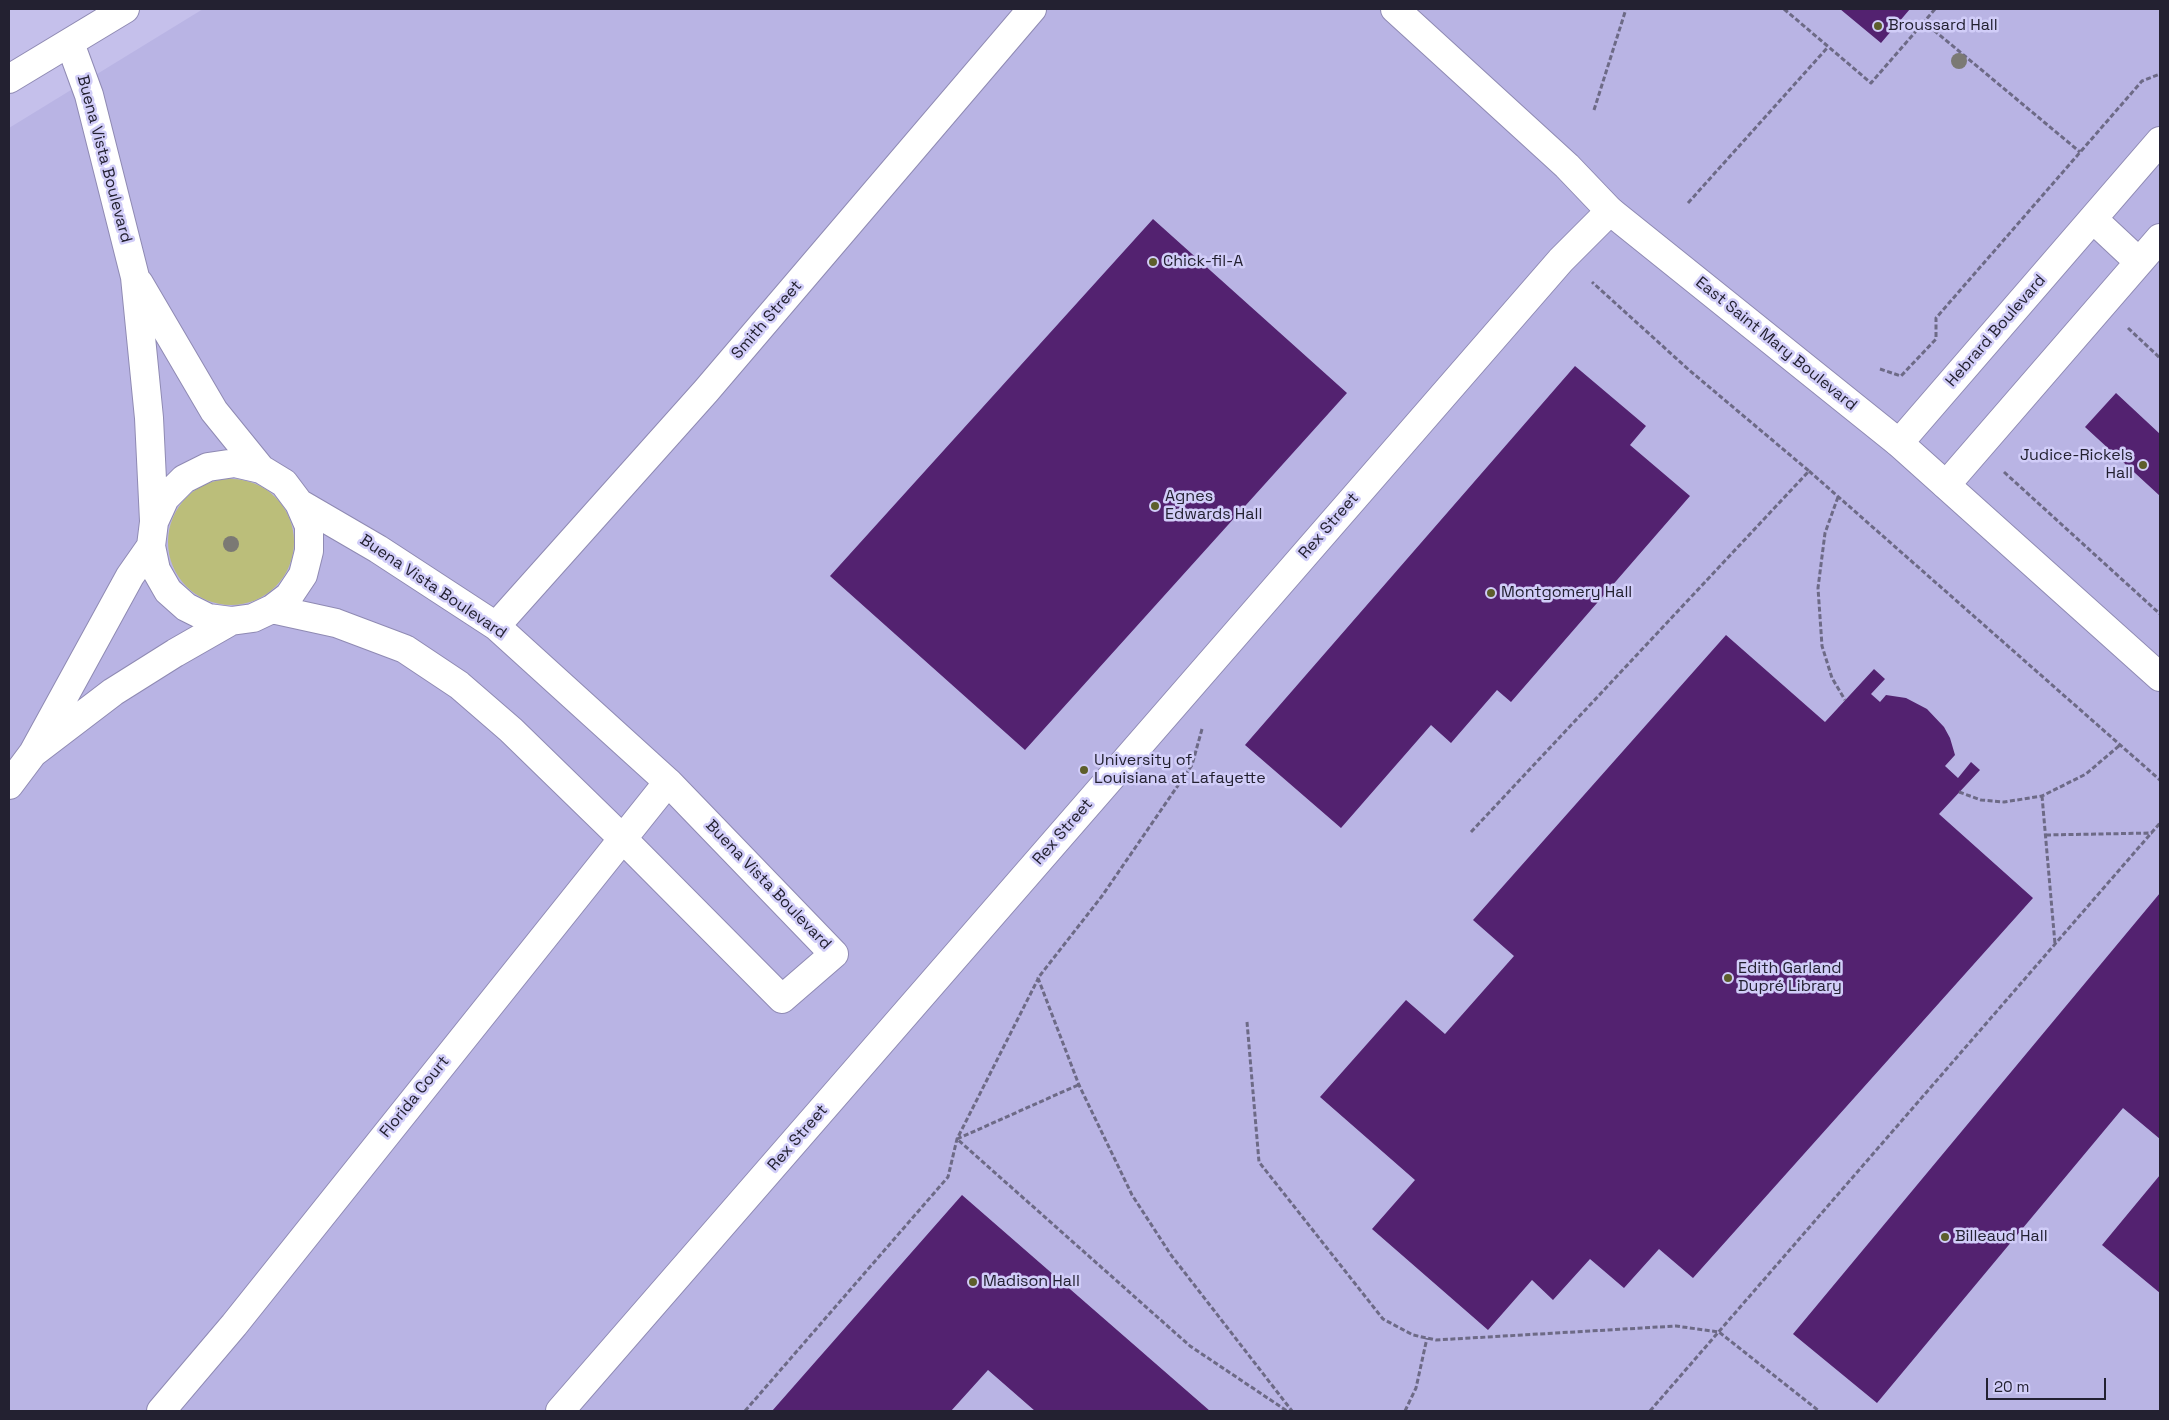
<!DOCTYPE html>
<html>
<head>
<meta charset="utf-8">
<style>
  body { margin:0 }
  #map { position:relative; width:2169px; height:1420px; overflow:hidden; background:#c5c0eb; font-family:"Space Grotesk",sans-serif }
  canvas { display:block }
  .frame { position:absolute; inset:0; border:10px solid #232131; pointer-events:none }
  .scale { position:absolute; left:1986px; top:1378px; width:120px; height:22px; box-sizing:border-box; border:2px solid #232131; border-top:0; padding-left:6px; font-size:15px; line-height:18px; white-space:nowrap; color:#232131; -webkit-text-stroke:4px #d1cdf8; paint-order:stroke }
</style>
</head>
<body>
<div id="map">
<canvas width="2169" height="1420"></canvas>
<div class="frame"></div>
<div class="scale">20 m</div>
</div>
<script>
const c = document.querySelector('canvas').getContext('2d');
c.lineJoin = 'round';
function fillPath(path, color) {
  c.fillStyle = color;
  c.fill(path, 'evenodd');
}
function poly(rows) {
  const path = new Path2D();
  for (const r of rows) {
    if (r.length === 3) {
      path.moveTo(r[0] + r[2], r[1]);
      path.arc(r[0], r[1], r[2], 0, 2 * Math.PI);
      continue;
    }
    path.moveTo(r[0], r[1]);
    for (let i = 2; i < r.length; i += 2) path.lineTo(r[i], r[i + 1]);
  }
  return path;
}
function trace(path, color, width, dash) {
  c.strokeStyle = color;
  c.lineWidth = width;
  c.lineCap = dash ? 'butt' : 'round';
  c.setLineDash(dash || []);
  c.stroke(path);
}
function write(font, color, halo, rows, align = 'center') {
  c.font = font + ' "Space Grotesk",sans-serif';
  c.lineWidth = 5;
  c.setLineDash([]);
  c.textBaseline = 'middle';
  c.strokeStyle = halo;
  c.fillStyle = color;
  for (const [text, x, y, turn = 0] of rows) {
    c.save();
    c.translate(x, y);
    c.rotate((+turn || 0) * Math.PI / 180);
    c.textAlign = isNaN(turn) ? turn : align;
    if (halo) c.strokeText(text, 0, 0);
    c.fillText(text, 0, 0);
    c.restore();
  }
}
const built = poly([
  [203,9,2160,9,2160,1411,9,1411,9,128]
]);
const green = poly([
  [231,542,63]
]);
const building = poly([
  [1840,9,1910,9,1881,43],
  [1153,219,1347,393,1025,750,830,576],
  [1575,366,1646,426,1630,445,1690,496,1511,702,1497,690,1451,743,1431,725,1341,828,1245,745],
  [2116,393,2160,434,2160,496,2085,427],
  [1726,635,1825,722,1874,669,1885,679,1871,694,1880,702,1886,695,1906,698,1927,709,1944,727,1950,738,1955,755,1945,766,1958,778,1971,762,1980,770,1939,814,2033,898,1693,1278,1659,1249,1624,1288,1590,1259,1553,1300,1532,1280,1488,1330,1372,1229,1415,1180,1320,1097,1406,1000,1445,1034,1514,956,1473,920],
  [2160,893,2160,1139,2123,1108,1877,1403,1793,1334],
  [2160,1175,2160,1293,2102,1245],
  [962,1195,1210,1411,1035,1411,988,1370,951,1411,772,1411]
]);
const path = poly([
  [1784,9,1871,83,1924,22],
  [1935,9,1924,22,2080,152],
  [1594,110,1626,9],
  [1688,203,1828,47],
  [2128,328,2160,358],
  [1880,369,1901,376,1936,339,1936,318,2142,81,2160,74],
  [1809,471,2160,780],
  [2004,472,2160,614],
  [1838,497,1825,533,1818,588,1822,646,1832,678,1845,700],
  [1202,729,1192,765,1102,896,1038,978,1079,1085,1132,1195,1171,1255,1292,1411],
  [1959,792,1981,800,2004,802,2042,796,2086,774,2120,745],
  [2042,796,2055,944],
  [1471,832,1809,471,1689,370,1592,282],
  [2046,835,2152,833],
  [1247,1022,1259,1162,1383,1319,1413,1335,1436,1340,1676,1326,1719,1332,1819,1411],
  [1078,1085,957,1139,1190,1346,1287,1411],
  [745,1411,948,1177,957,1139,1038,979],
  [1405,1411,1416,1388,1427,1338],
  [1650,1411,2160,823]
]);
const minor = poly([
  [70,43,89,95,135,277,149,418,154,521],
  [2093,219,2139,262],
  [139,283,214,411,261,469],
  [1899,443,2160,141],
  [1946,485,2160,238],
  [272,609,336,623,405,649,459,685,511,730,622,838,782,999,834,954,668,782,496,626,378,549,299,503],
  [496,626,706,391,1032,9],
  [33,753,113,692,175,653,231,621,253,618,272,609,289,596,303,575,309,551,309,526,299,503,284,483,261,469,235,463,208,467,184,479,165,498,154,522,151,546,156,570,168,591,186,607,208,618,231,621],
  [9,785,33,753,130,576,151,546],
  [161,1411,234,1325,668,782],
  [560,1411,1561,260,1610,211]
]);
const tertiary = poly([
  [1395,9,1567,166,1610,211,1899,443,2160,677]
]);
const secondary = poly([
  [9,79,125,9]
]);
const trees = [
  [1959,61],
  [231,544]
];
const markers = [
  [1878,26,5,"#5d5e2b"],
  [1153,262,5,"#5d5e2b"],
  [2143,465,5,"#5d5e2b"],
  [1155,506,5,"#5d5e2b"],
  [1491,593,5,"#5d5e2b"],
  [1084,770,5,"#5d5e2b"],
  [1728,978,5,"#5d5e2b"],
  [1945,1237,5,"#5d5e2b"],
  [973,1282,5,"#5d5e2b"]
];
const poiNames = [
  ["Broussard Hall",1888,26],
  ["Chick-fil-A",1163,262],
  ["Judice-Rickels",2133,456,"right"],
  ["Hall",2133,474,"right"],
  ["Agnes",1165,497],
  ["Edwards Hall",1165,515],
  ["Montgomery Hall",1501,593],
  ["University of",1094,761],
  ["Louisiana at Lafayette",1094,779],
  ["Edith Garland",1738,969],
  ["Dupré Library",1738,987],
  ["Billeaud Hall",1955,1237],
  ["Madison Hall",983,1282]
];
const streetNames = [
  ["Buena Vista Boulevard",104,159,75],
  ["Smith Street",767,320,-49],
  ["Hebrard Boulevard",1996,331,-49],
  ["East Saint Mary Boulevard",1776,344,39],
  ["Rex Street",1329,526,-49],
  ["Buena Vista Boulevard",433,587,34],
  ["Rex Street",1063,832,-49],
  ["Buena Vista Boulevard",768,885,46],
  ["Florida Court",415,1097,-51],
  ["Rex Street",798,1138,-49]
];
fillPath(built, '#b9b4e4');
fillPath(green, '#bbbe7a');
fillPath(building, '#532270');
trace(minor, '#8f8ab3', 30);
trace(tertiary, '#8f8ab3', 30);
trace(secondary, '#8f8ab3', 30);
trace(path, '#6d6a86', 3, [5, 2.5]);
trace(minor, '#fff', 28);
trace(tertiary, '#fff', 28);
trace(secondary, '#fff', 28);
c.fillStyle = '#7b7974';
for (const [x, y] of trees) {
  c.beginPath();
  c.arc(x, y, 8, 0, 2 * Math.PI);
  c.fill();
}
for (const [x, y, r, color] of markers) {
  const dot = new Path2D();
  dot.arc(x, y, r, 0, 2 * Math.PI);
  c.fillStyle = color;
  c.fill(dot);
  trace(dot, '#d1cdf8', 2);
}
write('16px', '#232131', '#d1cdf8', poiNames, 'left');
write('16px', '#232131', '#d1cdf8', streetNames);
</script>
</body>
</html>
